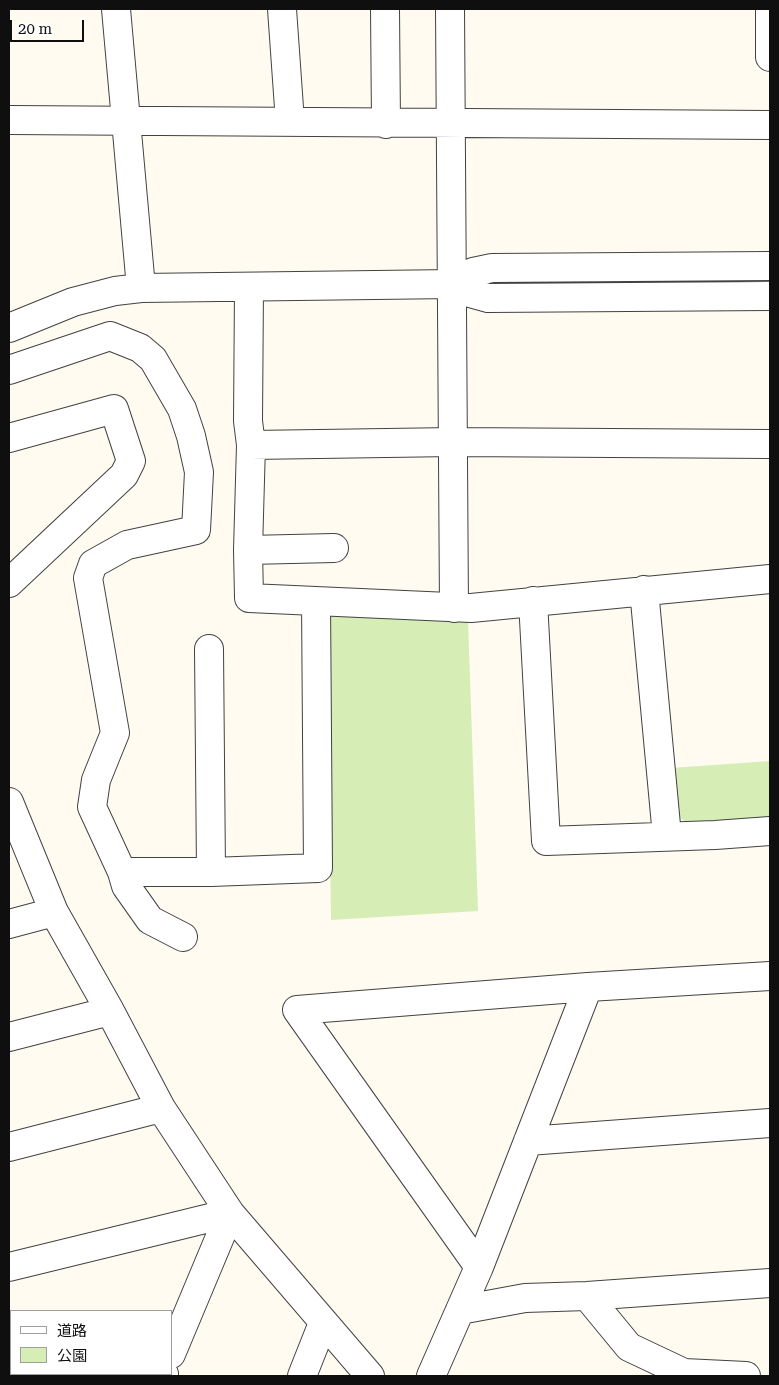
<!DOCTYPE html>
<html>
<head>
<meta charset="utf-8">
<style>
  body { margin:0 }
  #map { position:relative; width:779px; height:1385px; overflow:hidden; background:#fffbf0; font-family:"Roboto Serif","Noto Sans JP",serif }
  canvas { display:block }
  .frame { position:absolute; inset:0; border:10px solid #0f0f0f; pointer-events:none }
  .legend { position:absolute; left:10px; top:1310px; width:162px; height:65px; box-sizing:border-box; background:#fff; border:1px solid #9f9f9f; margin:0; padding:6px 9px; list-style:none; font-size:15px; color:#0f0f0f }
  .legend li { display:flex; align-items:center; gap:10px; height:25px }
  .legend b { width:25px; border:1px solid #9f9f9f }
  .scale { position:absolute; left:10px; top:20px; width:74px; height:22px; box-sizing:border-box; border:2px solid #0f0f0f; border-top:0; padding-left:6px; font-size:15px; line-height:18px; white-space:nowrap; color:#0f0f0f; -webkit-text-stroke:4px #fff; paint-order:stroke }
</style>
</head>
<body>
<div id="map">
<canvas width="779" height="1385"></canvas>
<div class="frame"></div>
<ul class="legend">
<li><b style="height:6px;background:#fff"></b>道路</li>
<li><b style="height:14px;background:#d7edb6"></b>公園</li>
</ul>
<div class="scale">20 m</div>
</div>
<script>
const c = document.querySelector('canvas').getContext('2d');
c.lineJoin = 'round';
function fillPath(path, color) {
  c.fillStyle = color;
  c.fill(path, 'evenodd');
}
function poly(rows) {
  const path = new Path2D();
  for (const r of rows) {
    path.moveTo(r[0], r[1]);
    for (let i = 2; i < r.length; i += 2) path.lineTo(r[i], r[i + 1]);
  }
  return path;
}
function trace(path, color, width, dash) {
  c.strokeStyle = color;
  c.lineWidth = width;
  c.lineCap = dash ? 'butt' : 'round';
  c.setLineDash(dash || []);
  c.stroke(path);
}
const green = poly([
  [338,612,468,620,478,911,331,920,327,619],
  [770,761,769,820,684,821,675,813,671,768]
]);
const minor = poly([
  [116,9,141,288],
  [282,9,290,122],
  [385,9,386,124],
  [450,9,454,608],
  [770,9,770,57],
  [9,120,770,125],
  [453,284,470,293,488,298,770,296],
  [249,288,248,421,251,445,454,442,770,444],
  [9,328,73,302,115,291,141,288,453,284,473,272,492,268,770,266],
  [9,370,110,336,140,348,153,359,182,409,191,436,199,472,196,530,127,545,93,564,88,578,115,733,96,780,92,807,122,872,126,886,150,920,183,937],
  [9,438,114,409,131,461,124,475,9,583],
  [251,445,248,550,334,548],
  [248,550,249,598,471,608,770,579],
  [644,590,667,836],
  [533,601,546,841,715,835,770,831],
  [209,649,211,872],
  [9,802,54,912,110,1011,161,1108,230,1213,370,1376],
  [122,872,211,872,318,868,316,601],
  [9,924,54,912],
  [9,1037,110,1011],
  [528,1141,770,1123],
  [9,1147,161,1108],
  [9,1267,230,1213],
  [479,1267,297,1010,588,987,770,976],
  [587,1296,629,1347,684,1373,746,1376],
  [460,1310,525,1298,587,1296,770,1283],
  [171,1354,230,1213],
  [106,1376,115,1374],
  [163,1376,164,1374],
  [302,1376,323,1323],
  [431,1376,479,1267,588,987]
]);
fillPath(green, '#d7edb6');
trace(minor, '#424242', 30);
trace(minor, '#fff', 28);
</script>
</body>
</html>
